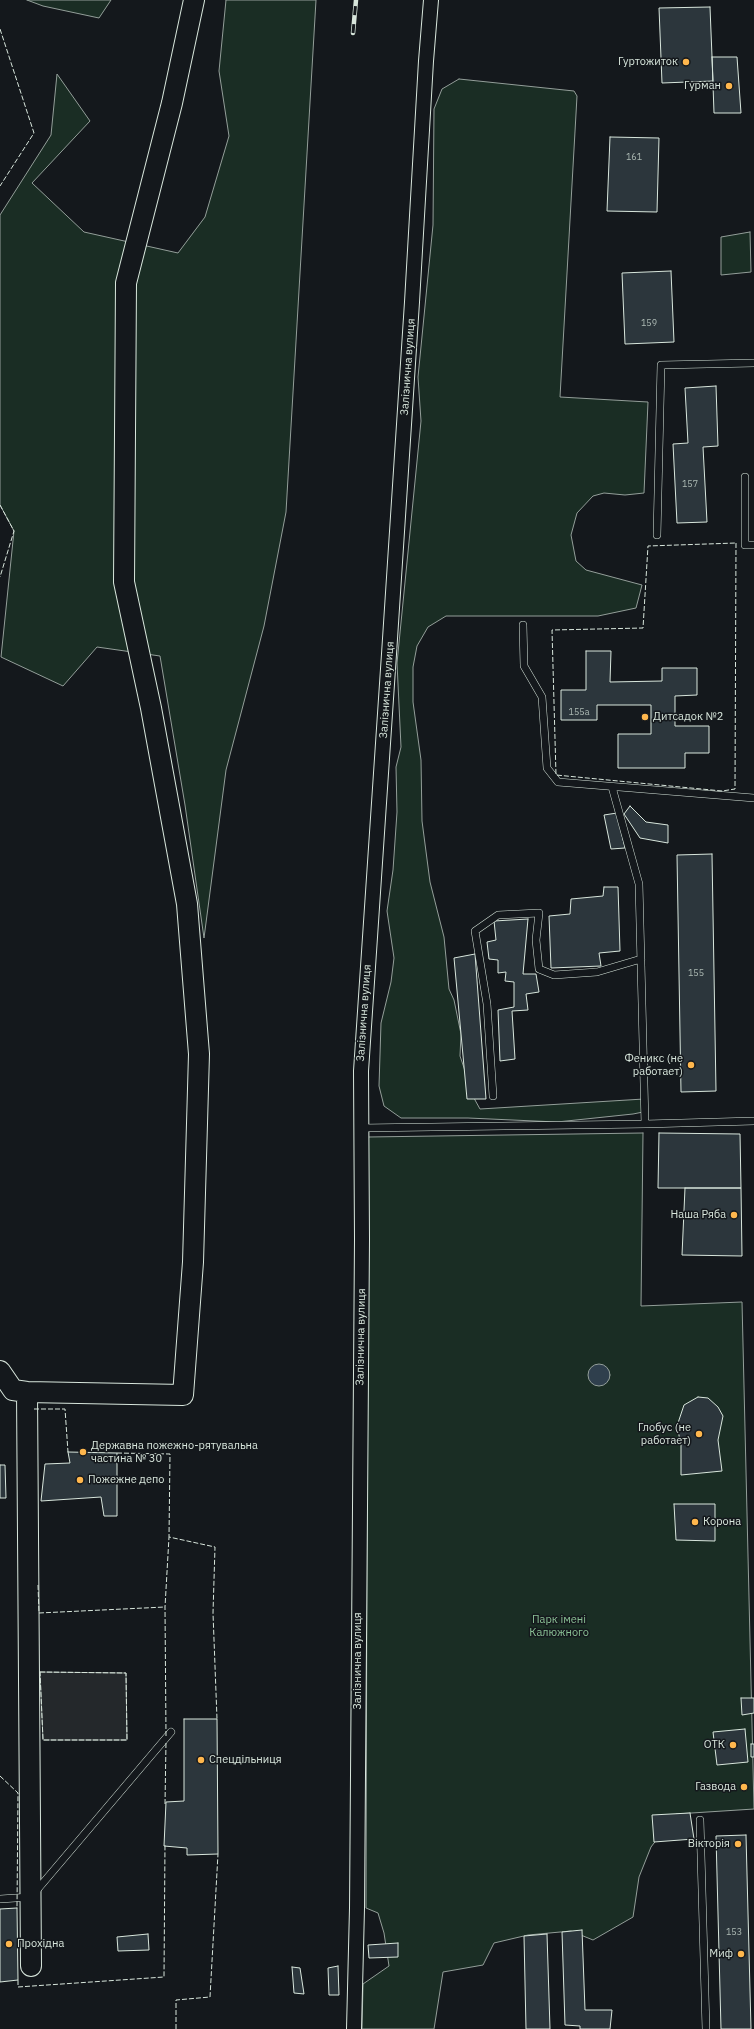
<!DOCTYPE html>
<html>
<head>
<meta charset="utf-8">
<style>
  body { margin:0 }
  canvas { display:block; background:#14181c }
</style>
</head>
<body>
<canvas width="754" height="2029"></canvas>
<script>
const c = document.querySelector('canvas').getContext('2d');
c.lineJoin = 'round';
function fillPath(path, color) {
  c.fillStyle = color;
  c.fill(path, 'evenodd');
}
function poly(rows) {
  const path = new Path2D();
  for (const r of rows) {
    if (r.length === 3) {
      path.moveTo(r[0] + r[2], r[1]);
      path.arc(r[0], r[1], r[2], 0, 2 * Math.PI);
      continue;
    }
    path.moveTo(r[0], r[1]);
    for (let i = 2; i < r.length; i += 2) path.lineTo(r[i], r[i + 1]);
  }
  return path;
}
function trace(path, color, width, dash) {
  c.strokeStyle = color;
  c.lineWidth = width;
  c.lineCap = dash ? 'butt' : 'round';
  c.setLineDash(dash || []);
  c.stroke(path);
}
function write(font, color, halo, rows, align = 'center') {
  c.font = font + ' "IBM Plex Sans",sans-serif';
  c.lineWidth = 3;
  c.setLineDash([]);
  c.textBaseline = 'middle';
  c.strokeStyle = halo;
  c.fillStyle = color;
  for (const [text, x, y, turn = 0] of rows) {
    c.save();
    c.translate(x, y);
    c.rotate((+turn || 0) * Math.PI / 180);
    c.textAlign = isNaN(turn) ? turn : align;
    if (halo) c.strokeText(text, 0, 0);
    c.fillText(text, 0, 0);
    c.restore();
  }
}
const green = poly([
  [27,0,111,0,99,18,43,6,27,0],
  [226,0,316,0,286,512,264,626,226,770,204,938,185,805,160,656,97,647,63,686,1,657,14,531,0,505,0,215,51,135,57,74,90,121,32,183,84,232,178,253,205,217,229,136,219,71,226,0],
  [459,79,574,91,577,96,560,397,648,402,644,493,625,495,604,493,593,496,577,513,571,535,576,561,586,570,642,585,636,608,598,616,446,616,428,627,417,646,413,667,413,702,421,760,422,821,430,882,444,937,449,989,454,1000,461,1034,460,1056,475,1100,480,1109,644,1099,643,1112,633,1114,557,1122,468,1118,401,1118,384,1106,379,1086,381,1023,391,982,394,958,387,911,393,870,397,812,396,767,401,747,397,663,421,421,418,377,433,225,434,109,442,89,459,79],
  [750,232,751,272,721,275,721,237,750,232],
  [643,1133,641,1306,742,1302,754,1809,676,1814,651,1847,639,1877,633,1917,593,1940,571,1931,528,1935,494,1943,483,1965,443,1972,434,2029,362,2029,363,1984,389,1966,384,1933,378,1913,366,1908,368,1137,643,1133]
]);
const parking = poly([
  [40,1672,126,1673,127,1740,43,1740,40,1672]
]);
const water = poly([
  [599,1375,11]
]);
const building = poly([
  [710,7,713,81,662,83,659,8,710,7],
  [712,57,737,57,741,113,714,113,712,57],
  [610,137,659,138,657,212,607,211,610,137],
  [671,271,674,342,625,344,622,273,671,271],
  [716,386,718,446,703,447,707,522,677,523,673,444,688,443,685,388,716,386],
  [586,651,611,651,610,682,662,681,662,668,697,668,697,695,675,696,675,726,709,726,709,753,685,753,685,768,618,768,618,734,651,734,651,705,597,705,597,720,561,720,561,690,586,690,586,651],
  [630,806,646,822,668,825,668,843,640,838,624,814,630,806],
  [617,813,625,848,611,849,604,815,617,813],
  [712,854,716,1091,681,1092,677,855,712,854],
  [604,887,618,887,620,951,599,953,601,966,551,968,549,916,570,914,571,899,603,896,604,887],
  [528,919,523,974,536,974,539,992,526,994,528,1010,512,1011,515,1059,500,1061,498,1010,514,1007,514,982,505,981,506,972,498,973,498,960,489,959,487,942,496,940,494,921,528,919],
  [475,954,486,1099,467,1099,454,958,475,954],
  [659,1133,740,1134,741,1188,658,1188,659,1133],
  [685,1188,741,1188,742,1256,682,1255,685,1188],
  [698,1397,708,1398,718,1407,723,1416,718,1440,722,1471,681,1475,681,1445,677,1426,684,1405,698,1397],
  [68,1452,117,1453,117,1516,104,1516,101,1497,41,1501,45,1464,70,1463,68,1452],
  [0,1465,5,1465,6,1498,0,1498,0,1465],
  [674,1504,715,1504,715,1541,676,1540,674,1504],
  [741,1698,754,1698,754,1713,742,1715,741,1698],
  [184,1719,217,1719,218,1854,187,1855,187,1848,164,1846,166,1802,184,1801,184,1719],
  [745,1729,748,1762,717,1765,713,1732,745,1729],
  [751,1744,754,1744,754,1757,751,1757,751,1744],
  [690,1813,694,1839,654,1842,652,1815,690,1813],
  [746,1835,751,2029,721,2029,716,1836,746,1835],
  [17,1908,18,1980,0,1982,0,1909,17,1908],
  [582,1930,585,2010,612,2010,610,2029,580,2029,580,2026,565,2025,562,1932,582,1930],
  [148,1934,149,1950,118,1951,117,1937,148,1934],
  [547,1934,550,2029,526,2029,524,1936,547,1934],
  [398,1943,398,1957,369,1958,368,1945,398,1943],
  [338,1966,339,1995,329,1995,328,1968,338,1966],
  [292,1967,300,1968,304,1994,294,1993,292,1967]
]);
const lane = poly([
  [745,477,745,545,754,545],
  [657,535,661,365,754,363],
  [523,625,524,666,542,697,547,768,558,782,754,798],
  [612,787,639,884,645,1124],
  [493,1096,487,1004,475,931,498,915,539,913,536,940,539,969,554,975,597,972,641,959],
  [361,1128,645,1124,754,1121],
  [700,1820,706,2029],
  [0,1899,31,1897,171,1732]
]);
const street = poly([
  [354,2029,357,1908,362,1239,361,1071,389,654,412,302,426,61,431,0]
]);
const secondary = poly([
  [0,1371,13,1390,27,1392,183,1395,193,1262,199,1054,187,904,151,708,124,582,126,283,172,103,194,0],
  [27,1392,31,1966]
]);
const rail = poly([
  [353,33,356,0]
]);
const fence = poly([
  [0,29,34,133,0,186],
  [0,505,14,531,0,577],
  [736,543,735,789,722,791,556,775,552,630,643,628,648,546,736,543],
  [34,1409,65,1409,68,1452],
  [117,1453,170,1454,169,1537],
  [38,1585,39,1613,165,1607],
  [40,1672,126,1673,127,1740,43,1740,40,1672],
  [166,1736,165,1607,169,1537,215,1547,213,1613,217,1719],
  [0,1776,18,1793,17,1908],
  [165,1804,166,1742],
  [18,1980,18,1987,164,1977,165,1844],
  [176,2029,176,2000,210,1997,218,1854]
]);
const markers = [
  [686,62,4,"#ffb74d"],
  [729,86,4,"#ffb74d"],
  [645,717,4,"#ffb74d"],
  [691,1065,4,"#ffb74d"],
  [734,1215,4,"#ffb74d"],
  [699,1434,4,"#ffb74d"],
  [83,1452,4,"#ffb74d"],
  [80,1480,4,"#ffb74d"],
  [695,1522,4,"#ffb74d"],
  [733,1745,4,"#ffb74d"],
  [201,1760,4,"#ffb74d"],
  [744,1787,4,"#ffb74d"],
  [738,1844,4,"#ffb74d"],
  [9,1944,4,"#ffb74d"],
  [741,1954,4,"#ffb74d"]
];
const numberNames = [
  ["161",634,157],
  ["159",649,323],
  ["157",690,484],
  ["155а",579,712],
  ["155",696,973],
  ["153",734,1932]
];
const poiNames = [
  ["Гуртожиток",678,62],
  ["Гурман",721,86],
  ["Дитсадок №2",653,717,"left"],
  ["Феникс (не",683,1059],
  ["работает)",683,1072],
  ["Наша Ряба",726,1215],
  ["Глобус (не",691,1428],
  ["работает)",691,1441],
  ["Державна пожежно-рятувальна",91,1446,"left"],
  ["частина № 30",91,1459,"left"],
  ["Пожежне депо",88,1480,"left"],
  ["Корона",703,1522,"left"],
  ["ОТК",725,1745],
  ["Спецдільниця",209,1760,"left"],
  ["Газвода",736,1787],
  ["Вікторія",730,1844],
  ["Прохідна",17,1944,"left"],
  ["Миф",733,1954]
];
const streetNames = [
  ["Залізнична вулиця",408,367,-86],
  ["Залізнична вулиця",387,690,-86],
  ["Залізнична вулиця",364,1013,-86],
  ["Залізнична вулиця",361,1337,-89],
  ["Залізнична вулиця",358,1661,-90]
];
const parkNames = [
  ["Парк імені",559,1620],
  ["Калюжного",559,1633]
];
fillPath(green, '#1a2d24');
trace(green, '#939e99', 1);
fillPath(parking, '#24282b');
trace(parking, '#939e99', 1);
fillPath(water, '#2f3f4d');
trace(water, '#939e99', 1);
fillPath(building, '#2c363c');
trace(building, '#d8e6dc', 1);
trace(lane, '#d8e6dc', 8);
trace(street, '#d8e6dc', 16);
trace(secondary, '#d8e6dc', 22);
trace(lane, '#14181c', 7);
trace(street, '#14181c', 14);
trace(secondary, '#14181c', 20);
trace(rail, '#d8e6dc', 4.5);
trace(rail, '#14181c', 3, [9]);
trace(fence, '#d8e6dc', 1, [5, 2]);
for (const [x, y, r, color] of markers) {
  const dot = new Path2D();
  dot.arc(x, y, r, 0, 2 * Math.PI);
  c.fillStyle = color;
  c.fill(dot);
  trace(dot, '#14181c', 1.5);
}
write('9px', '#adbab4', null, numberNames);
write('11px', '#d8e6dc', '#14181c', poiNames, 'right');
write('11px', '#d8e6dc', '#14181c', streetNames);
write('11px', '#8ac095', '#14181c', parkNames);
</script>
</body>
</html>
